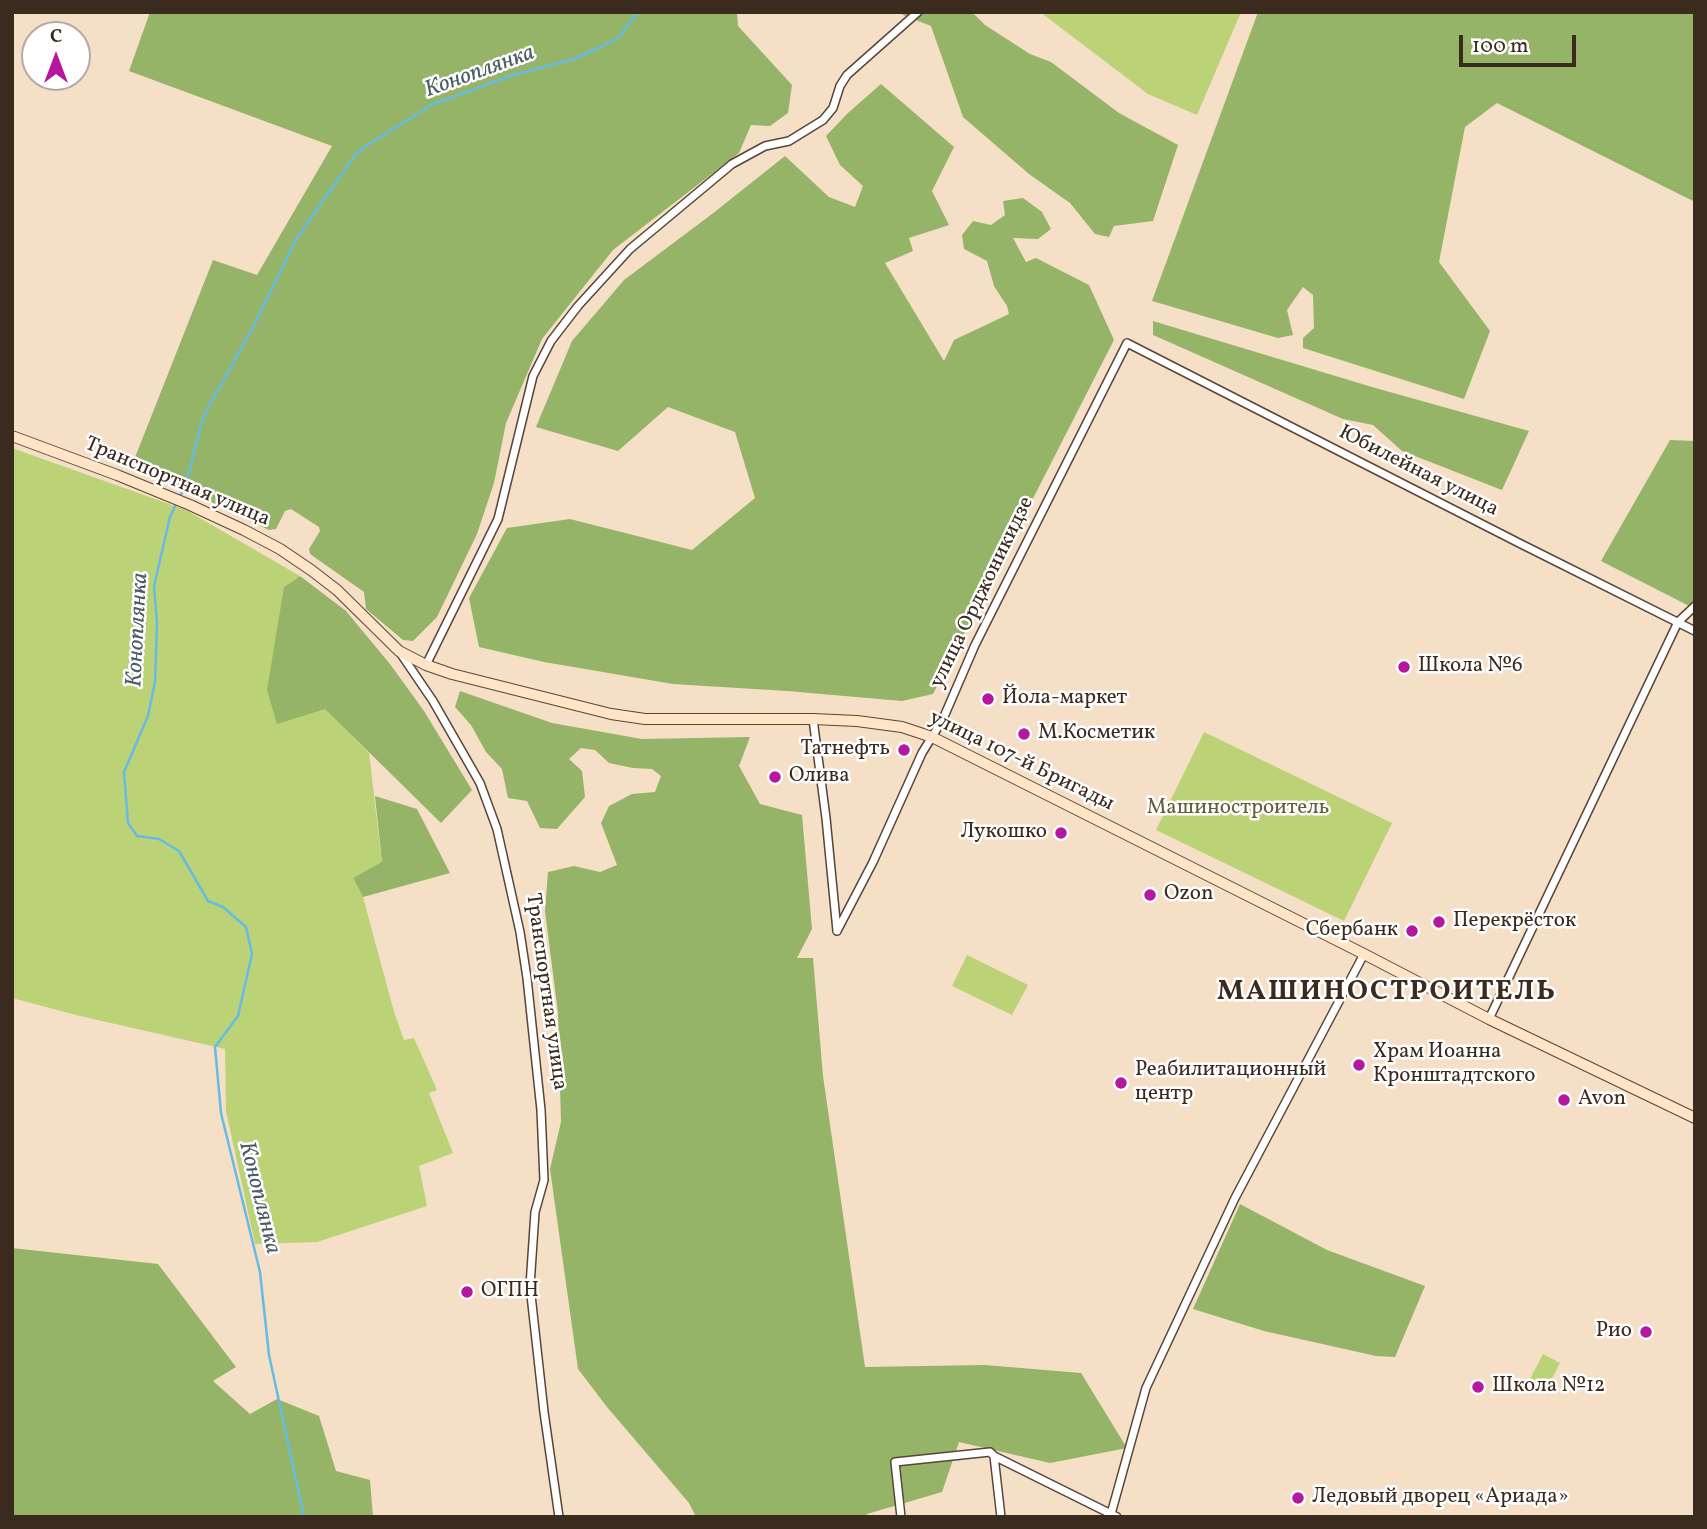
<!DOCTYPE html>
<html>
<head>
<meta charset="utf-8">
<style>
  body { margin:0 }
  #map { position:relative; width:1707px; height:1529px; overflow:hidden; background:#f6dfc7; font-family:Vollkorn,serif }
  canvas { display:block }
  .frame { position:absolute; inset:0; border:14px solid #3b2a1e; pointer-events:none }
  .north { position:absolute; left:21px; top:21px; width:70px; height:70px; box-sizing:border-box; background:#fff; border:2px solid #b1aaa5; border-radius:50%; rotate:0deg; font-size:19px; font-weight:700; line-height:28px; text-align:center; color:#3b2a1e }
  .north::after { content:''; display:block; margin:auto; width:24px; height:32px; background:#b5179e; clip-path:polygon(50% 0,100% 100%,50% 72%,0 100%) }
  .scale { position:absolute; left:1459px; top:35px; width:117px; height:32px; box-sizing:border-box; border:4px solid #3b2a1e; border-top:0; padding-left:9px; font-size:21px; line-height:24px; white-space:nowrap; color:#3b2a1e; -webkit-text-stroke:5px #fff; paint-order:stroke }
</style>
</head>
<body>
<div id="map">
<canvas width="1707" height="1529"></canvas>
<div class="frame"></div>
<div class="north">С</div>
<div class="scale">100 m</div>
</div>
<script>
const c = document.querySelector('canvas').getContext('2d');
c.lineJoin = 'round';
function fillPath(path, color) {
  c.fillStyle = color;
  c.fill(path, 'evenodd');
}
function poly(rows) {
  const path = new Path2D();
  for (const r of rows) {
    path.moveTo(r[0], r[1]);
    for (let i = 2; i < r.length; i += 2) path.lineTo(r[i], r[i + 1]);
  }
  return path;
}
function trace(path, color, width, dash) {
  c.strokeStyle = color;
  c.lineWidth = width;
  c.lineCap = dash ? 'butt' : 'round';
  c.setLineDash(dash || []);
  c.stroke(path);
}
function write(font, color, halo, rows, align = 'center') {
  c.font = font + ' Vollkorn,serif';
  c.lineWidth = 5;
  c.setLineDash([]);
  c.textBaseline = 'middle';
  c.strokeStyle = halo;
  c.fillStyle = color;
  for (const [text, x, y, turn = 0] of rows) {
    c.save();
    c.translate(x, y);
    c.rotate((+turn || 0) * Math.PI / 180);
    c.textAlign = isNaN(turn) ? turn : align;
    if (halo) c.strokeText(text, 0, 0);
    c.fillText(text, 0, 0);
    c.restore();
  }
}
const green = poly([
  [1040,12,1241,12,1197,115,1148,94],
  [12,448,186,510,300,576,284,587,325,708,369,753,382,863,353,878,363,897,394,1012,404,1040,414,1038,437,1090,429,1093,453,1153,419,1166,427,1206,317,1242,255,1244,226,1111,225,1049,80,1016,12,998],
  [1204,732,1392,823,1344,921,1156,830],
  [967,955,1028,985,1012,1015,952,986],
  [1543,1354,1560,1363,1544,1394,1527,1385]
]);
const forest = poly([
  [150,12,737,12,738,26,792,85,788,113,770,126,751,125,739,153,613,250,542,339,506,423,494,483,477,534,437,617,413,641,403,640,366,609,364,592,310,554,309,549,320,531,319,527,291,509,285,511,276,529,269,530,137,466,134,460,213,260,257,275,332,146,129,71],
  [902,12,972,12,985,25,1030,54,1051,62,1119,113,1178,145,1153,221,1114,226,1109,237,1095,234,1070,203,1029,174,963,117,931,26,903,15],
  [1258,12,1695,12,1695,202,1497,103,1465,127,1439,262,1490,331,1464,399,1303,348,1303,338,1314,328,1313,295,1303,287,1287,310,1293,335,1278,338,1152,301],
  [881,84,954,147,932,191,949,225,909,238,913,251,885,263,944,361,954,340,1009,314,1007,306,994,286,987,261,964,249,962,235,973,221,991,225,1005,215,1003,201,1023,198,1042,212,1051,229,1038,239,1013,238,1026,262,1036,258,1089,285,1114,340,933,694,902,701,787,691,673,684,544,662,479,647,469,598,507,528,570,519,692,550,755,498,735,432,668,407,618,451,536,427,572,341,624,280,712,214,785,156,829,197,855,207,863,186,840,165,826,136,848,113],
  [1153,321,1372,387,1529,431,1502,490,1402,451,1373,425,1343,419,1153,335],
  [1670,440,1695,441,1695,609,1601,561],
  [300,576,346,611,390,664,424,711,472,790,441,823,325,709,277,724,267,690,284,587],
  [460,691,552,723,642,739,750,737,739,766,760,804,802,815,812,929,797,958,813,958,823,1076,865,1367,985,1365,1081,1373,1127,1448,1050,1463,959,1442,942,1492,867,1514,867,1517,696,1517,689,1503,607,1407,578,1369,550,1169,561,1122,558,1013,545,911,548,872,574,866,600,872,617,865,601,823,609,806,632,794,655,792,661,776,652,769,633,768,609,763,595,750,581,748,569,759,582,771,585,797,557,829,540,828,527,801,508,798,502,769,486,752,471,725,455,707],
  [375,796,417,809,450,873,363,897,353,878,382,862],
  [1240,1204,1327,1250,1425,1286,1395,1357,1376,1356,1264,1331,1193,1309],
  [12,1248,158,1264,236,1367,213,1381,250,1414,277,1399,319,1416,336,1471,370,1480,373,1517,14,1517,12,1515]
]);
const stream = poly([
  [179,498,186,485,203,417,252,329,297,238,358,151,431,105,513,75,574,59,602,46,618,38,638,12],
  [176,504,170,517,154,586,157,623,155,682,148,716,124,772,128,823,137,836,159,839,179,851,208,901,223,907,246,927,252,954,238,1016,215,1047,221,1113,260,1272,269,1355,304,1517]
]);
const minor = poly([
  [401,654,433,701,480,783,497,829,520,932,527,978,541,1110,544,1180,535,1212,530,1286,544,1412,559,1517],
  [426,665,498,519,533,376,551,341,578,306,630,249,732,164,765,146,789,141,823,120,833,108,840,86,847,75,918,12],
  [813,719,826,818,837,931],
  [837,931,873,862,922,753,943,719,975,645,1127,343,1519,543,1695,631],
  [1489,1019,1678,622,1695,606],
  [994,1456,1001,1517],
  [901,1517,895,1462,990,1452,994,1456,1111,1514,1110,1516],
  [1117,1517,1111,1514,1146,1388,1235,1198,1364,954]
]);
const secondary = poly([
  [12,436,117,475,190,505,244,530,280,549,311,570,337,590,399,651,426,665,452,674,611,714,645,719,813,719,857,721,902,727,932,737,1364,954,1489,1019,1695,1118]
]);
const markers = [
  [1404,667,7,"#b5179e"],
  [988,699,7,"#b5179e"],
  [1024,734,7,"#b5179e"],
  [904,750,7,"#b5179e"],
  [775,777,7,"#b5179e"],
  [1061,833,7,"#b5179e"],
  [1150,895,7,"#b5179e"],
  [1439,922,7,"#b5179e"],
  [1412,931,7,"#b5179e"],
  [1359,1065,7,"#b5179e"],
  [1121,1083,7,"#b5179e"],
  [1564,1100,7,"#b5179e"],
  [467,1292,7,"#b5179e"],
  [1646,1332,7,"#b5179e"],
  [1478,1387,7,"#b5179e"],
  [1298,1498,7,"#b5179e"]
];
const streetNames = [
  ["Юбилейная улица",1418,472,27],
  ["Транспортная улица",177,483,23],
  ["улица Орджоникидзе",983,593,-64],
  ["улица 107-й Бригады",1021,762,26],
  ["Транспортная улица",545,992,82]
];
const poiNames = [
  ["Школа №6",1418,667],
  ["Йола-маркет",1002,699],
  ["М.Косметик",1038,734],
  ["Татнефть",890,750,"right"],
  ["Олива",789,777],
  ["Лукошко",1047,833,"right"],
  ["Ozon",1164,895],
  ["Перекрёсток",1453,922],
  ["Сбербанк",1398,931,"right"],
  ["Храм Иоанна",1373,1053],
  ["Кронштадтского",1373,1077],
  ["Реабилитационный",1135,1071],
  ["центр",1135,1095],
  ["Avon",1578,1100],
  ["ОГПН",481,1292],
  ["Рио",1632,1332,"right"],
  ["Школа №12",1492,1387],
  ["Ледовый дворец «Ариада»",1312,1498]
];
const parkNames = [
  ["Машиностроитель",1238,809]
];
const waterNames = [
  ["Коноплянка",480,73,-20],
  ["Коноплянка",139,630,-87],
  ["Коноплянка",258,1198,76]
];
const districtNames = [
  ["МАШИНОСТРОИТЕЛЬ",1387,994]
];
fillPath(green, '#bcd276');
fillPath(forest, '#95b467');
trace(stream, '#66bbe3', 2.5);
trace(minor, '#574537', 10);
trace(secondary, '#574537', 12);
trace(minor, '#fff', 7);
trace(secondary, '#ffe4c6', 10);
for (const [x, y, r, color] of markers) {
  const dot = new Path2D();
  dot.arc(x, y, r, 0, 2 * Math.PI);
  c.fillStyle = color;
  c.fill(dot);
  trace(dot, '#fff', 2.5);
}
write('21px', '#3b2a1e', '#fff', streetNames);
write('21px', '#3b2a1e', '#fff', poiNames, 'left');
write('21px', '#625c38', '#fff', parkNames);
write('italic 23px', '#4a5d63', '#fff', waterNames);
c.letterSpacing = '2px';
write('bold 28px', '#3b2a1e', '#fff', districtNames);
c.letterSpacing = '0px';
</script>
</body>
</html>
